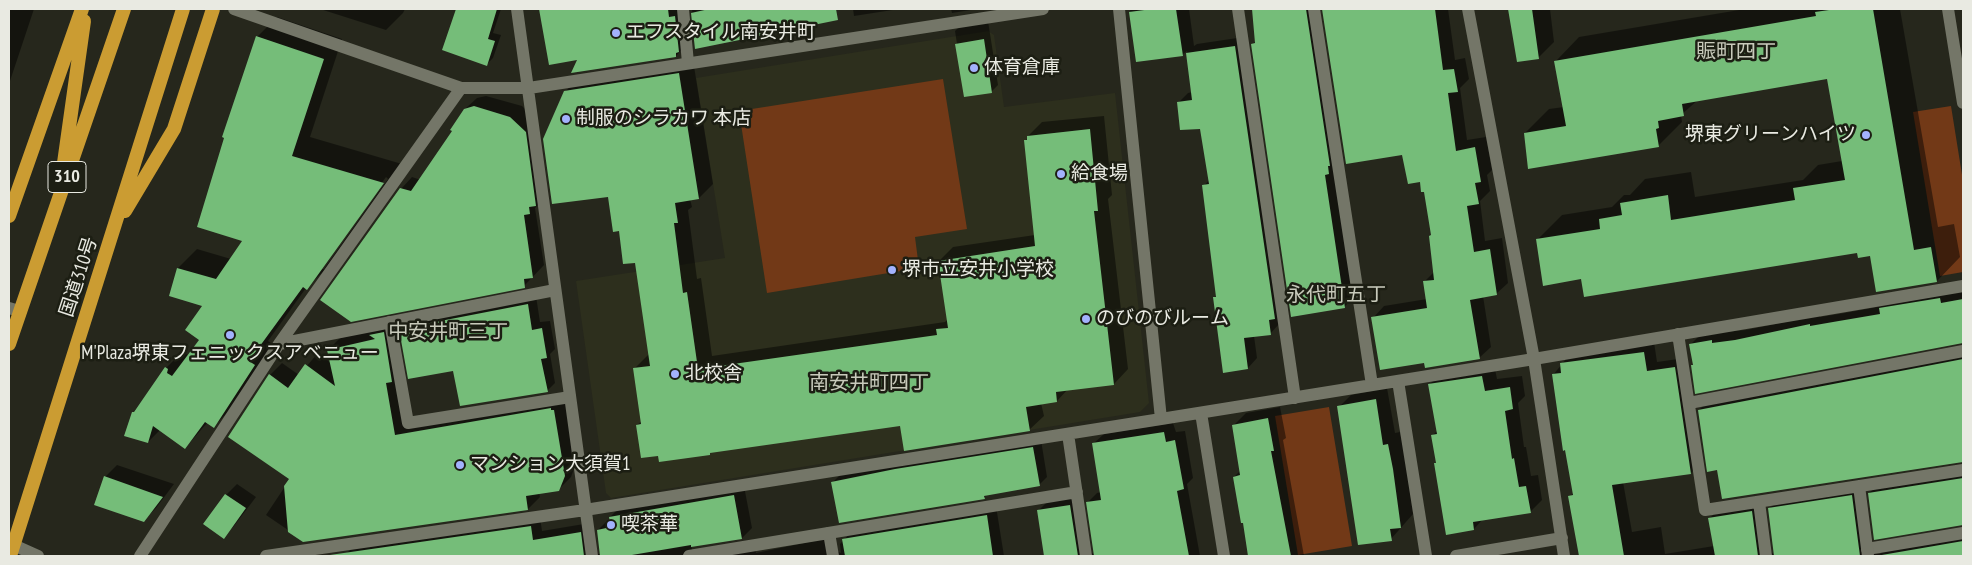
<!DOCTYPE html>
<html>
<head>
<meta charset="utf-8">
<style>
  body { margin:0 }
  #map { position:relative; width:1972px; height:565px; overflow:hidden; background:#26271c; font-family:"PT Sans Narrow",sans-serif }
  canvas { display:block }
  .frame { position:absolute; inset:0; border:10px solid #e9eae2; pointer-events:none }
</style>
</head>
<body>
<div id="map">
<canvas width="1972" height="565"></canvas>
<div class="frame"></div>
</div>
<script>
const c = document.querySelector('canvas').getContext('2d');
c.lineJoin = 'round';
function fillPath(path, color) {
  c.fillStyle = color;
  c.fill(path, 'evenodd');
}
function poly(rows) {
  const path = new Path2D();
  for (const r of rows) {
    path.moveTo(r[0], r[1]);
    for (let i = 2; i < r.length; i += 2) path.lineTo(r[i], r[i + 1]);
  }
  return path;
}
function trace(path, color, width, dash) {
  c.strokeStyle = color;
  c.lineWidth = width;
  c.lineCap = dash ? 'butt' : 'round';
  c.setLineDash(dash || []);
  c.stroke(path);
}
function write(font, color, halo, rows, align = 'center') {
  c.font = font + ' "PT Sans Narrow","Noto Sans JP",sans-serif';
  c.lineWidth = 5;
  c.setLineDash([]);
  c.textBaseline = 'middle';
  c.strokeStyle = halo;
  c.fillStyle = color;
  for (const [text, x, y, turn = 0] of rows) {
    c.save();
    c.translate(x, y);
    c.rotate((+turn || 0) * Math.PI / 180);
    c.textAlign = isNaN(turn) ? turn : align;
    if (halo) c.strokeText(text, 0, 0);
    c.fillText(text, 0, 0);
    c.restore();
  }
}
const built = poly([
  [988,31,994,35,1004,107,1115,93,1149,403,1140,412,611,498,606,493,576,281,725,258,696,78]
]);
const green = poly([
  [943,79,967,229,915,237,919,268,767,293,739,111],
  [1951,106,1963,181,1963,272,1940,276,1913,112],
  [1329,407,1352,546,1298,555,1275,416]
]);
const shadow = poly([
  [9,9,34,9,9,84],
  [320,9,405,9,403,13,386,30],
  [457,9,501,9,493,33,501,35,493,58,487,64,444,49],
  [541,9,687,9,687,44,676,56,579,59,550,64],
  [692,9,811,9,812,14,696,47],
  [853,9,899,9,854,16],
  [951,9,977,9,952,13],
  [1130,9,1189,9,1194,46,1197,44,1244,37,1279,324,1270,334,1254,336,1257,358,1248,368,1214,298,1217,295,1204,186,1209,180,1201,127,1179,102,1188,93,1193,92,1187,51,1182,55,1137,61],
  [1253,9,1319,9,1356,296,1344,307,1253,44,1256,41],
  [1323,9,1448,9,1455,60,1465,58,1469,79,1460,88,1467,140,1486,137,1492,170,1487,175,1490,191,1480,201,1485,241,1502,238,1508,283,1496,294,1483,296,1491,347,1479,358,1425,361,1373,318,1384,306,1427,299,1424,282,1434,272,1432,235,1425,190,1403,154,1347,162],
  [1509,9,1550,9,1554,42,1538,58,1518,61],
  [1745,9,1900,9,1938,227,1954,224,1960,257,1937,281,1871,255,1858,252,1582,277,1538,239,1562,215,1612,207,1624,195,1630,195,1645,179,1691,172,1695,197,1803,180,1818,165,1842,161,1828,77,1699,99,1681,115,1682,122,1658,146,1525,133,1549,109,1564,107,1556,61,1579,37],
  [277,17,342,39,310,137,402,164,326,269,306,288,268,341,274,345,233,407,214,426,208,422,185,448,160,430,148,442,133,413,166,368,185,349,185,353,189,356,200,340,204,305,170,295,178,268,197,249,231,259,244,240,257,37],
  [386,177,388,179,324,269,321,269],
  [988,21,998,85,992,91,965,95,955,31,961,25],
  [693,60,713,184,699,198,690,199,692,207,688,210,697,279,701,278,712,356,945,322,948,319,939,261,953,247,1035,235,1026,141,1028,136,1042,122,1104,116,1112,195,1108,199,1128,369,1114,384,1068,389,1057,401,1041,403,1044,416,1029,430,901,424,712,451,709,454,659,454,637,425,642,421,634,369,649,354,636,261,620,229,609,196,565,92,579,77],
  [486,96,522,106,537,121,541,202,535,208,544,265,524,286,401,189,412,177,421,180,454,131,465,109,477,98],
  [1963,291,1963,342,1692,366,1694,363,1691,344,1701,334,1746,330,1820,315,1820,317,1845,313],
  [536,296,540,322,550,321,555,349,550,354,555,383,547,391,401,329,409,321],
  [395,321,407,424,566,399,576,463,571,477,559,489,539,493,540,497,528,509,288,530,266,515,290,479,270,375,282,363,299,375,318,353,331,363,328,350,340,338,375,330],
  [1654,342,1657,362,1685,358,1701,462,1691,473,1623,482,1632,532,1661,527,1665,554,1714,546,1710,518,1720,508,1762,502,1768,547,1773,554,1775,554,1769,509,1779,499,1862,486,1870,547,1876,554,1880,554,1887,546,1963,533,1963,556,1580,556,1570,497,1574,492,1553,375,1571,353],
  [1963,352,1963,461,1723,498,1718,469,1699,410,1709,400],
  [1494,364,1497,379,1522,376,1525,396,1518,403,1524,447,1526,447,1531,476,1538,475,1542,500,1530,512,1483,519,1474,529,1447,533,1435,464,1437,462,1432,436,1437,431,1429,385,1441,373],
  [1387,388,1395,433,1400,432,1405,456,1413,514,1391,539,1339,407,1351,395],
  [1280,407,1286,438,1283,440,1304,556,1251,556,1234,477,1241,470,1233,426,1246,413],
  [1173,423,1176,432,1185,431,1193,478,1187,484,1200,556,1046,556,1039,510,1049,500,1080,495,1088,548,1093,554,1095,554,1088,502,1097,493,1101,492,1094,443,1104,434],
  [1041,440,1047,477,1039,485,987,494,984,498,832,483,840,475],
  [117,465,174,484,156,508,144,520,105,477],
  [1963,470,1963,524,1869,493,1880,483],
  [237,484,256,497,234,526,223,537,226,495],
  [744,486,752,528,742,538,691,546,693,552,755,546,756,553,833,537,836,551,841,553,840,544,853,530,996,506,1004,556,616,556,615,550,612,556,348,556,347,553,357,543,540,517,542,531,590,523,594,547,598,554,601,554,598,530,608,520,611,520,610,517,620,507]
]);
const building = poly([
  [456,9,497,9,488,39,495,41,487,66,442,50],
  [539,9,668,9,669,17,675,16,679,52,676,53,676,57,571,73,577,60,549,65],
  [709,9,836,9,838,20,695,49,691,13],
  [1152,9,1176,9,1183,56,1136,62,1129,12],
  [1252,9,1306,9,1330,166,1328,166,1329,174,1325,175,1345,308,1291,317,1251,44,1255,43],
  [1322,9,1435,9,1443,70,1454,69,1458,92,1448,93,1456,151,1475,147,1481,182,1475,183,1479,204,1467,206,1474,252,1490,249,1497,295,1470,300,1480,359,1425,368,1424,363,1380,370,1371,317,1427,308,1423,281,1434,280,1429,236,1431,235,1424,192,1421,192,1420,182,1408,184,1402,155,1346,164],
  [1508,9,1532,9,1539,59,1517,62],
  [1836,9,1873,9,1914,250,1931,247,1937,282,1876,292,1870,256,1858,258,1857,253,1584,297,1581,279,1543,286,1536,239,1600,229,1599,219,1622,215,1620,203,1668,195,1671,220,1795,200,1793,188,1845,180,1827,79,1682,104,1684,116,1658,121,1659,128,1656,129,1659,147,1528,169,1524,133,1566,126,1554,61,1816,16,1815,12],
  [256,36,324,59,292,156,384,183,307,290,303,287,249,361,255,365,214,428,205,422,185,449,153,426,148,443,124,436,132,412,134,412,165,367,168,369,167,373,172,376,199,340,185,330,202,306,169,296,177,268,216,279,242,241,197,227,224,138,222,137],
  [984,39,992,93,964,97,955,44],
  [1235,46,1275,319,1269,320,1271,335,1244,338,1248,369,1223,373,1213,297,1216,297,1202,185,1209,184,1200,129,1180,130,1177,102,1192,100,1186,53],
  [679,73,699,199,675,203,678,223,674,223,683,293,687,292,698,369,937,335,936,329,948,328,938,261,1035,246,1024,140,1027,140,1027,136,1090,129,1098,211,1094,211,1114,385,1056,392,1057,402,1026,407,1030,431,904,451,900,426,710,453,710,455,659,462,658,456,641,458,636,425,641,424,633,368,650,366,635,263,623,264,619,231,613,232,608,197,552,204,543,139,564,91],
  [474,106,510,117,526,132,536,206,529,207,530,214,524,215,533,278,524,279,525,288,351,322,320,300,400,188,411,191,452,131,450,130,464,109],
  [1940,298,1941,303,1963,299,1963,343,1695,394,1691,365,1693,365,1689,344,1712,340,1712,343,1735,340,1810,324,1810,326,1833,322,1880,314,1879,308],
  [528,304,532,330,542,328,547,358,541,359,548,392,460,406,453,371,408,379,399,329],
  [384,332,392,382,386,383,395,435,551,408,551,410,554,410,565,476,559,491,526,496,528,510,303,542,288,532,284,486,289,479,228,437,269,374,288,388,305,364,335,386,327,350,375,339,369,335],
  [1644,352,1647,371,1675,367,1691,474,1612,485,1624,556,1579,556,1568,496,1573,495,1565,450,1563,451,1552,374,1561,373,1560,363],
  [1963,359,1963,462,1722,499,1717,470,1707,472,1698,410],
  [1482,376,1485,391,1510,387,1513,409,1505,411,1512,459,1514,458,1519,487,1526,486,1531,513,1473,522,1474,530,1446,535,1434,463,1436,463,1431,435,1437,434,1428,384],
  [1376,399,1383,445,1388,444,1393,469,1401,528,1390,529,1392,541,1358,545,1337,406],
  [1268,418,1274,451,1271,451,1291,556,1248,556,1243,523,1241,523,1233,477,1240,475,1232,425],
  [1164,432,1166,442,1175,440,1184,489,1177,491,1189,556,1094,556,1086,502,1101,500,1092,443],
  [1033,447,1040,486,984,496,985,499,839,523,831,482,895,469],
  [104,476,163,497,144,522,94,505],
  [1963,478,1963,525,1874,540,1868,493],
  [225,494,246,508,224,539,203,524],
  [734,495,742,539,691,547,691,545,626,556,600,556,597,530,611,527,609,517],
  [1852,495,1860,556,1774,556,1768,508],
  [1070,505,1078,556,1044,556,1037,510],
  [1752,511,1758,556,1715,556,1708,518],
  [987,515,993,556,845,556,842,539],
  [531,526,533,540,581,532,584,556,323,556],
  [1963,541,1963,556,1876,556]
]);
const service = poly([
  [683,9,688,63],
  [390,322,408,423,570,397],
  [829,533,833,556],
  [1867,549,1963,533]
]);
const minor = poly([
  [234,9,461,88,529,88,1043,9],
  [517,9,592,556],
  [1119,9,1161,419],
  [1238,9,1295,398],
  [1314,9,1372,385],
  [1468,9,1534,359,1564,556],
  [1948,9,1963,103],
  [1678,334,1705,510,1963,470],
  [279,344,555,290],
  [1398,381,1426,556],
  [1689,403,1963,351],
  [1201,413,1224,556],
  [1068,434,1086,556],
  [1859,486,1868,556],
  [1759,502,1766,556],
  [9,543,38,556],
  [140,556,279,344,461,88],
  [266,556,585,510,1161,419,1534,359,1963,286],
  [689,556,1077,492],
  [1456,556,1562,538]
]);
const tertiary = poly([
  [9,308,19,311]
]);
const trunk = poly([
  [63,170,84,21],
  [125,211,174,129,213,9],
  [9,216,82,9],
  [9,344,124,9],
  [10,556,183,9]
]);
const markers = [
  [616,33,5,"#a3b2fd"],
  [974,68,5,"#a3b2fd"],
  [566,119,5,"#a3b2fd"],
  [1866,135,5,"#a3b2fd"],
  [1061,174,5,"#a3b2fd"],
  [892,270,5,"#a3b2fd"],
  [1086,319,5,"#a3b2fd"],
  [230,335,5,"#a3b2fd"],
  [675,374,5,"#a3b2fd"],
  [460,465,5,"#a3b2fd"],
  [611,525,5,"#a3b2fd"]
];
const shields = [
  [67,177,38]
];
const shieldNames = [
  ["310",67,177]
];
const poiNames = [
  ["エフスタイル南安井町",626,33],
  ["体育倉庫",984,68],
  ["制服のシラカワ 本店",576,119],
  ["堺東グリーンハイツ",1856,135,"right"],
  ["給食場",1071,174],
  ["堺市立安井小学校",902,270],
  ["のびのびルーム",1096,319],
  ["M'Plaza堺東フェニックスアベニュー",230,354,"center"],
  ["北校舎",685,374],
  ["マンション大須賀1",470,465],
  ["喫茶華",621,525]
];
const streetNames = [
  ["国道310号",79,277,-72]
];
const neighbourhoodNames = [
  ["賑町四丁",1736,52],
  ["永代町五丁",1336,295],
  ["中安井町三丁",448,332],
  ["南安井町四丁",869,383]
];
fillPath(built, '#2d2f1d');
fillPath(green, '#723917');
fillPath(shadow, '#0007');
fillPath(building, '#75bd79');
trace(service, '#747668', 12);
trace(minor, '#747668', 12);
trace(tertiary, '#747668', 12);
trace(trunk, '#cb9c32', 14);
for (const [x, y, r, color] of markers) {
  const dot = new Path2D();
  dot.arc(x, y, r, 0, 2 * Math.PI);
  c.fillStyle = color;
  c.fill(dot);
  trace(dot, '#1c1e13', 2);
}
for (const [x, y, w] of shields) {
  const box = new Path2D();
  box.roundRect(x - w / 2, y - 15.5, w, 31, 4);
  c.fillStyle = '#1c1e13';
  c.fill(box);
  trace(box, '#e9eae2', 1);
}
write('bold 18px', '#e9eae2', null, shieldNames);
write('19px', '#e9eae2', '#1c1e13', poiNames, 'left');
write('19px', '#e9eae2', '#1c1e13', streetNames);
write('20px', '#c8cabb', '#1c1e13', neighbourhoodNames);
</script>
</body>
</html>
